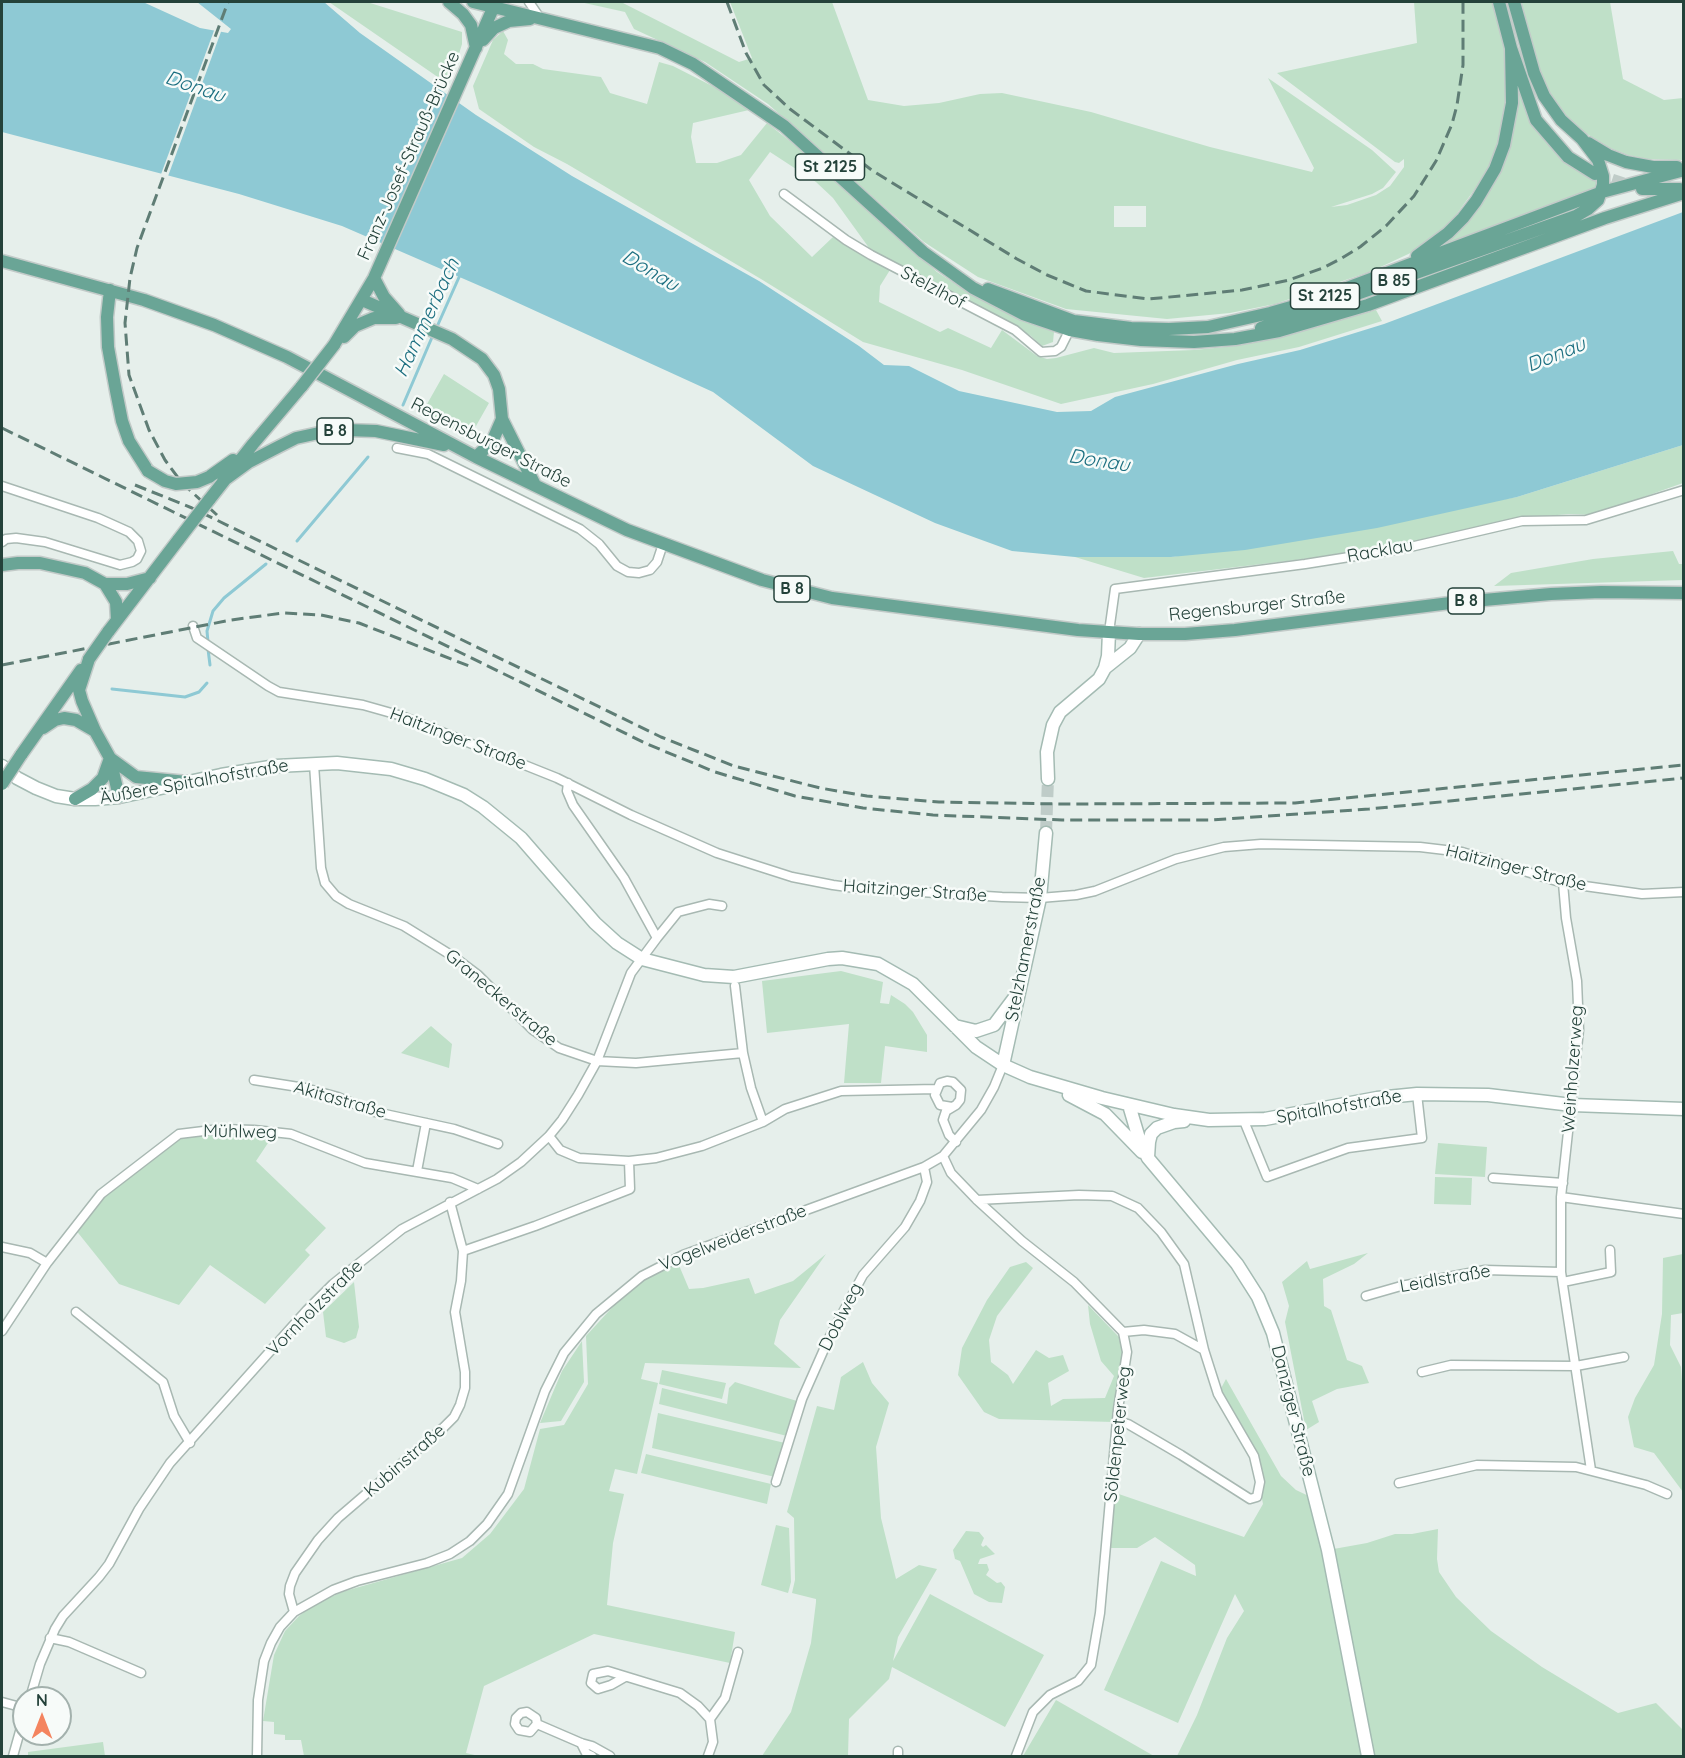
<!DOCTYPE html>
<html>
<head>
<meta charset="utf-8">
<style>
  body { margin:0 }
  #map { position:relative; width:1685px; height:1758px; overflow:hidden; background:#e6efeb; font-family:Quicksand,sans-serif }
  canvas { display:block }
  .frame { position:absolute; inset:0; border:3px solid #24423a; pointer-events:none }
  .north { position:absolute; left:12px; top:1686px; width:60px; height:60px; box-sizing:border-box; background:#f7fbf9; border:2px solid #a3b1ad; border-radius:50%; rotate:0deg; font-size:16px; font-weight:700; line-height:24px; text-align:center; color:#24423a }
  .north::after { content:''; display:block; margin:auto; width:21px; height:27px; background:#f4845f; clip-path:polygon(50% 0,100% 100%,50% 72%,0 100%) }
</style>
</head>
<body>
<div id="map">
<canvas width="1685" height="1758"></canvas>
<div class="frame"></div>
<div class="north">N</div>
</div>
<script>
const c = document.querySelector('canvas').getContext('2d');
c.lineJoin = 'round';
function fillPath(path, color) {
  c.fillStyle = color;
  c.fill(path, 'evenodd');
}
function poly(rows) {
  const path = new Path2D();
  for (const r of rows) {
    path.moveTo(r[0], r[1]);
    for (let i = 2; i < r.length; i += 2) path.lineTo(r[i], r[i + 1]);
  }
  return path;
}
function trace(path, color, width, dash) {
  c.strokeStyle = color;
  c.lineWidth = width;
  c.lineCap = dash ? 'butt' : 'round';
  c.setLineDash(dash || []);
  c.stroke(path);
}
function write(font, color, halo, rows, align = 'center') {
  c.font = font + ' Quicksand,sans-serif';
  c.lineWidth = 5;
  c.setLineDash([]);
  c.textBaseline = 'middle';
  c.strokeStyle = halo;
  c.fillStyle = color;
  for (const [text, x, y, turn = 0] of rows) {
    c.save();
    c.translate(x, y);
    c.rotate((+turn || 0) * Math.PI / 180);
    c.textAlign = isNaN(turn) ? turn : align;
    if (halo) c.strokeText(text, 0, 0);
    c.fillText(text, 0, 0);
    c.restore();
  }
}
const green = poly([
  [329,2,367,2,462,32,462,44,458,57,445,82],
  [580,2,621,2,739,62,752,58,730,2,832,2,868,100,904,106,939,103,980,94,1002,93,1091,112,1210,147,1312,172,1314,168,1268,78,1372,150,1396,172,1383,188,1372,194,1331,207,1347,205,1376,195,1390,186,1404,167,1404,159,1399,163,1395,162,1277,73,1417,43,1414,2,1495,2,1507,54,1510,79,1500,144,1485,175,1451,222,1419,249,1372,271,1275,304,1230,313,1167,319,1066,309,978,277,924,242,768,104,705,62,634,29,625,12],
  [1114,206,1146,206,1146,227,1114,227],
  [1520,2,1610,2,1623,79,1664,100,1683,98,1683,160,1647,159,1628,155,1610,148,1587,134,1570,120,1554,103,1544,84],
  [503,31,508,40,504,54,516,64,533,64,543,69,601,77,610,93,647,104,659,62,673,66,728,94,749,110,693,123,691,137,696,163,717,163,741,155,767,123,791,142,937,272,971,294,1020,319,1054,332,1053,342,1042,346,1031,336,1021,330,872,252,833,198,816,182,770,152,749,180,770,216,812,257,833,237,890,270,880,286,879,302,940,332,948,328,991,348,1002,330,1037,356,1047,359,1056,358,1094,348,1114,353,1194,350,1235,346,1280,337,1376,310,1382,321,1299,347,1237,360,1153,384,1061,404,962,370,863,342,761,279,567,164,534,147,479,109,473,86,493,40],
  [1519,89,1540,133,1554,150,1571,165,1597,181,1596,190,1430,252,1483,200,1493,186,1505,156,1517,90],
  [444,374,489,403,476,426,464,432,452,429,422,413],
  [1683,445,1683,483,1593,515,1569,514,1523,518,1405,543,1304,559,1144,578,1075,557,1172,557,1517,497],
  [1673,551,1679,564,1683,564,1683,580,1494,586,1511,573,1593,559],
  [841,971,883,982,880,1003,889,1004,891,995,905,1004,913,1012,927,1035,927,1052,885,1046,881,1083,844,1083,849,1024,767,1033,762,981],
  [431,1026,452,1044,449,1068,401,1053],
  [276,1131,256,1161,326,1228,305,1250,310,1255,265,1304,210,1265,179,1305,119,1284,75,1229,100,1196,180,1134],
  [1438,1143,1487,1147,1485,1177,1435,1174],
  [1435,1177,1472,1178,1471,1205,1434,1204],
  [1368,1253,1354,1264,1323,1279,1324,1306,1331,1310,1347,1360,1362,1366,1369,1383,1337,1389,1312,1401,1319,1422,1306,1430,1285,1322,1289,1306,1282,1282,1307,1261,1310,1269],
  [826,1254,780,1320,774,1344,801,1368,645,1363,641,1379,658,1383,637,1474,615,1469,609,1491,624,1494,613,1543,607,1605,735,1632,730,1663,594,1634,484,1686,466,1753,479,1756,304,1756,301,1740,285,1740,285,1735,274,1734,274,1722,263,1721,274,1655,285,1631,299,1616,316,1603,345,1591,462,1558,490,1534,524,1489,540,1429,564,1425,588,1384,586,1336,629,1289,655,1273,678,1263,689,1289,703,1288,749,1278,755,1294,793,1281],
  [1683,1254,1683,1313,1671,1315,1670,1345,1681,1367,1684,1411,1683,1492,1654,1453,1634,1447,1628,1417,1635,1398,1654,1365,1662,1314,1663,1258],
  [1026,1262,1033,1268,997,1316,989,1340,991,1362,1008,1375,1013,1384,1036,1350,1049,1358,1063,1355,1069,1371,1048,1383,1051,1406,1063,1399,1105,1398,1114,1376,1101,1361,1090,1324,1088,1305,1119,1337,1123,1355,1114,1422,999,1419,984,1412,958,1375,962,1348,987,1300,1010,1267],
  [354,1282,359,1327,356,1338,344,1343,326,1337,323,1312],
  [582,1341,584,1382,561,1421,540,1423,562,1371],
  [863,1362,872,1383,889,1403,876,1447,881,1518,896,1579,919,1565,937,1569,898,1637,893,1661,930,1594,1044,1655,1005,1727,892,1667,889,1679,849,1719,848,1756,762,1756,791,1712,811,1643,816,1602,816,1599,792,1593,795,1580,794,1518,787,1512,817,1406,834,1410,841,1377],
  [662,1370,726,1383,722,1399,659,1384],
  [1226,1379,1281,1476,1296,1490,1315,1499,1328,1550,1367,1543,1395,1534,1412,1534,1438,1529,1437,1559,1439,1572,1456,1597,1491,1631,1542,1667,1618,1713,1656,1703,1683,1730,1683,1756,1177,1756,1197,1715,1227,1638,1244,1611,1235,1594,1178,1723,1104,1690,1161,1561,1196,1576,1195,1565,1155,1537,1137,1548,1105,1548,1110,1491,1244,1537,1263,1504,1254,1456,1218,1394],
  [735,1382,797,1401,787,1436,659,1404,662,1388,727,1404,729,1388],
  [658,1413,785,1443,775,1477,652,1448],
  [646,1454,771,1484,767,1504,641,1473],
  [776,1525,789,1528,791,1582,788,1593,761,1585],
  [966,1531,979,1532,984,1538,981,1545,983,1547,986,1545,995,1554,980,1559,978,1564,987,1564,989,1570,986,1575,997,1583,1001,1582,1005,1587,1002,1603,989,1602,974,1594,960,1561,955,1559,953,1550],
  [1056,1700,1154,1756,1023,1756],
  [103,1742,105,1756,28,1756,28,1752]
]);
const water = poly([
  [2,2,143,2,200,28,228,33,231,29,197,2,324,2,360,33,476,115,572,176,759,281,859,346,884,365,909,366,959,391,1057,412,1091,411,1115,397,1238,364,1300,350,1384,324,1683,212,1683,445,1517,497,1377,528,1245,550,1171,557,1075,557,1012,551,935,523,813,466,713,392,494,292,342,226,239,194,2,132]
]);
const pier = poly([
  [215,28,222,29,167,179,160,177]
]);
const stream = poly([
  [436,329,460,275],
  [403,405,433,335],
  [297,541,368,457],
  [208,642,207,631,213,611,224,598,266,564],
  [208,649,210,665],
  [112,689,185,697,199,692,207,683]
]);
const secondaryTunnel = poly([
  [1046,833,1048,779]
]);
const primaryTunnel = poly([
  [1595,174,1631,186]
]);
const street = poly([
  [529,2,540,18],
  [784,194,846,240,871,255,1015,330,1041,352,1055,351,1061,347,1071,327],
  [397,448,428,454,580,529,599,544,617,566,628,572,639,573,650,570,657,562,663,544],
  [2,486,98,518,129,532,138,541,141,551,137,559,132,562,120,565,45,542,16,538,6,539,2,542],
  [193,626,197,638,268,686,279,692,363,705,402,716,557,778,631,815,717,853,792,877,833,885,855,888,1002,897,1040,898,1076,895,1095,891,1176,859,1224,847,1261,844,1420,847,1462,852,1563,883,1642,894,1684,892],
  [1109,632,1115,589,1305,564,1406,548,1522,521,1586,520,1684,490],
  [314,764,321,868,325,883,336,896,349,904,404,926,454,957,478,975,533,1030,559,1048,597,1061,636,1063,743,1053],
  [568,783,567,791,573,805,624,878,657,938],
  [1563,883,1566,918,1577,981,1579,1030,1561,1197,1561,1272,1591,1470],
  [735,986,743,1053,751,1088,763,1122],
  [254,1080,305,1088,338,1097,371,1111,454,1129,498,1144],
  [952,1107,940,1105,935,1095,940,1083,947,1081,953,1082,961,1090,960,1100,956,1105,946,1111,943,1120,949,1135,956,1142],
  [1244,1121,1267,1177,1348,1148,1422,1138,1417,1094],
  [549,1136,560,1150,579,1158,629,1161,656,1158,702,1146,763,1122,785,1109,841,1091,936,1089],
  [943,1156,951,1173,977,1200,1022,1241,1074,1282,1123,1332,1127,1352,1118,1409,1100,1613,1091,1665,1078,1681,1050,1695,1033,1712,1016,1756],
  [417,1171,426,1123],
  [1493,1178,1563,1183],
  [1561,1197,1684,1214],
  [977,1200,1079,1195,1112,1196,1138,1208,1161,1232,1184,1264,1204,1350,1218,1394,1254,1456,1260,1482,1257,1497,1250,1499,1181,1455,1128,1424,1117,1421],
  [450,1202,463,1251],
  [2,1247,30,1253,47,1263],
  [1563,1282,1611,1272,1610,1250],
  [1366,1296,1401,1286,1485,1270,1561,1272],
  [76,1312,163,1382,174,1416,190,1443],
  [2,1331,47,1263,101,1194,179,1134,220,1129,254,1130,291,1134,365,1163,452,1178,478,1189],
  [1123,1332,1144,1330,1175,1334,1204,1350],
  [1422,1372,1451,1365,1576,1366,1624,1357],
  [776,1482,802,1399,829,1338,863,1275,905,1227,920,1201,927,1182,924,1167],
  [1399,1483,1477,1465,1576,1467,1646,1485,1667,1494],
  [294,1612,289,1594,290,1586,295,1573,318,1540,338,1518,444,1427,454,1417,460,1405,465,1388,465,1372,455,1312,461,1281,463,1251,535,1226,630,1189,629,1161],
  [50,1638,69,1642,141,1673],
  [625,1677,611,1685,598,1689,591,1683,593,1674,608,1671,680,1693,698,1706,710,1719,713,1742,708,1756],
  [30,1698,40,1664,55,1629,63,1616,99,1577,109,1564,139,1509,170,1463,307,1310,333,1284,402,1229,497,1179,521,1162,549,1136,562,1120,578,1095,597,1061,631,973,657,938,678,912,709,904,722,906],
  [2,1702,24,1708],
  [710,1719,725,1698,738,1652],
  [537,1724,530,1732,519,1730,515,1724,516,1718,521,1713,527,1712,536,1718,537,1724,581,1743,592,1746,610,1756],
  [581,1743,586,1753,592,1756],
  [13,1756,24,1717],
  [257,1756,258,1700,264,1661,271,1643,280,1627,294,1612,333,1590,357,1581,427,1563,450,1554,470,1541,487,1524,508,1494,545,1391,564,1353,596,1314,642,1276,683,1255,924,1167,943,1156,981,1110,994,1087,1003,1065],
  [898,1756,898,1751]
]);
const secondary = poly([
  [1105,668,1130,648,1139,634],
  [2,766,17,778,36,788,56,796,75,799,95,799,119,797,221,775,276,766,337,763,391,769,425,779,464,795,483,807,521,838,595,923,617,943,642,959,704,975,734,977,828,959,842,958,878,964,913,984,976,1047,1003,1065,1030,1077,1102,1098,1174,1115,1209,1120,1265,1119,1377,1098,1417,1094,1488,1095,1572,1105,1684,1109],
  [1048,779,1047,752,1053,725,1060,712,1099,679,1105,668,1108,656,1109,632],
  [955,1026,976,1031,994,1025,1015,997],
  [1003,1065,1040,898,1046,833],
  [1069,1095,1105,1114,1142,1152],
  [1129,1105,1140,1142,1148,1158,1237,1264,1258,1297,1273,1333,1328,1550,1368,1756],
  [1148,1157,1149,1142,1151,1134,1157,1128,1174,1122,1184,1121]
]);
const primary = poly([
  [449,2,463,14,471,25,476,48],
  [473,2,660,48,693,64,784,126,923,252,973,288,1023,314,1070,330,1098,335,1141,340,1194,342,1235,339,1279,331,1368,305,1605,218,1684,193],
  [1499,2,1511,48,1536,120,1568,157,1595,174],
  [483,40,494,28,509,21,530,19],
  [1588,143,1608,155,1626,162,1653,167,1677,167],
  [1642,189,1680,189],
  [1417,256,1448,233,1463,218,1476,201,1495,169,1504,145,1512,103,1511,48],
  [2,261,144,300,214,325,287,357,476,457,627,530,762,580,832,598,1078,630,1139,634,1185,634,1235,630,1450,603,1551,594,1601,592,1684,593],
  [374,278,384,297,399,314],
  [988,289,1074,321,1131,328,1169,329,1208,327,1270,313,1312,301,1602,192,1684,170],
  [110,290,107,317,108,347,116,391,122,421,129,441,148,471],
  [362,300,452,339,482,359,494,375,499,389,502,419,492,442,476,457],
  [1261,328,1576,216,1588,209,1598,200,1603,185,1603,176,1598,160,1582,139,1561,120,1544,96,1534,73,1514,2],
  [344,337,355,326,374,318,396,318],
  [334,345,374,278,494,6],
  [502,419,535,485],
  [209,477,233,460],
  [223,481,249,462,280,446,296,438,319,433,346,430,376,431,444,445],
  [209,500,253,444,302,386],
  [2,565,18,563,40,563,85,573,105,584,127,584,150,578],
  [105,584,116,602,117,620],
  [108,632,179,539],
  [89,659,79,690,82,701,95,731,110,758,119,797],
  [43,728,55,720,64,718,76,720,95,731],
  [21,755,81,670],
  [110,758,136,777,187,782],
  [75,799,92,789,103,778,110,758]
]);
const rail = poly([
  [727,2,746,53,764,85,790,109,873,171,1017,259,1047,275,1086,291,1149,299,1242,290,1289,280,1323,268,1342,258,1360,247,1386,226,1414,196,1436,161,1452,124,1457,105,1463,65,1463,2],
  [2,428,647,744,715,772,795,796,863,808,933,815,1062,820,1210,820,1369,809,1684,778],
  [135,485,192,508,661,737,734,766,820,788,867,796,939,802,1061,804,1295,803,1684,765],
  [217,515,182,483,165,460,149,430,129,375,125,323,130,278,137,248,228,2],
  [2,665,231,620,283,613,321,615,359,623,469,666]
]);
const primaryBridge = poly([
  [302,386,334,345],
  [148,471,165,481,176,484,197,482,209,477],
  [179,539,209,500],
  [89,659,108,632],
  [2,784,21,755]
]);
const shields = [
  [830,167,69],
  [1394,281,45],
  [1325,296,69],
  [335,431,36],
  [792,589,36],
  [1466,601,36]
];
const shieldNames = [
  ["St 2125",830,167],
  ["B 85",1394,281],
  ["St 2125",1325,296],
  ["B 8",335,431],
  ["B 8",792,589],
  ["B 8",1466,601]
];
const streetNames = [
  ["Franz-Josef-Strauß-Brücke",409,156,-66],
  ["Stelzlhof",933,288,28],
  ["Regensburger Straße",491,443,27],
  ["Racklau",1380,551,-10],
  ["Regensburger Straße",1257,606,-6],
  ["Haitzinger Straße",458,739,21],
  ["Äußere Spitalhofstraße",194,782,-10],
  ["Haitzinger Straße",1516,868,14],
  ["Haitzinger Straße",915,891,4],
  ["Stelzhamerstraße",1026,949,-79],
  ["Graneckerstraße",501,998,40],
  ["Weinholzerweg",1573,1069,-86],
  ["Akitastraße",340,1100,16],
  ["Spitalhofstraße",1339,1107,-10],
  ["Mühlweg",240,1132,1],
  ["Vogelweiderstraße",733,1238,-21],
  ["Leidlstraße",1445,1279,-10],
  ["Vornholzstraße",315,1308,-45],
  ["Doblweg",841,1317,-63],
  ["Danziger Straße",1293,1411,76],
  ["Söldenpeterweg",1118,1434,-84],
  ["Kubinstraße",405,1461,-41]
];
const waterNames = [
  ["Donau",195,87,19],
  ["Donau",650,271,31],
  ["Hammerbach",427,318,-65],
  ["Donau",1556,355,-22],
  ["Donau",1099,461,9]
];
fillPath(green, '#bfe0c8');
fillPath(water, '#8ec9d4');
fillPath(pier, '#e6efeb');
trace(stream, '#8ec9d4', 3);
trace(secondaryTunnel, '#bfccc8', 12, [12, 6]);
trace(primaryTunnel, '#bfccc8', 12, [12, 6]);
trace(street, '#a8b8b2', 11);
trace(secondary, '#a4bbb3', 15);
trace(primary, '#c2cac8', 15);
trace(street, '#fff', 8);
trace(secondary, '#fff', 12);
trace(primary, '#6aa596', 12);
trace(rail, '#5f7d75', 3, [12, 6]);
trace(primaryBridge, '#c2cac8', 15, []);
trace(primaryBridge, '#6aa596', 12);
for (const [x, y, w] of shields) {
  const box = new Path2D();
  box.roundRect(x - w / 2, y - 13, w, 26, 4.5);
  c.fillStyle = '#f7fbf9';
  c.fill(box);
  trace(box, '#24423a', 1.5);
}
write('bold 16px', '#24423a', null, shieldNames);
write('18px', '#24423a', '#f7fbf9', streetNames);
write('italic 20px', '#1c6f80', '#f7fbf9', waterNames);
</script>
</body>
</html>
